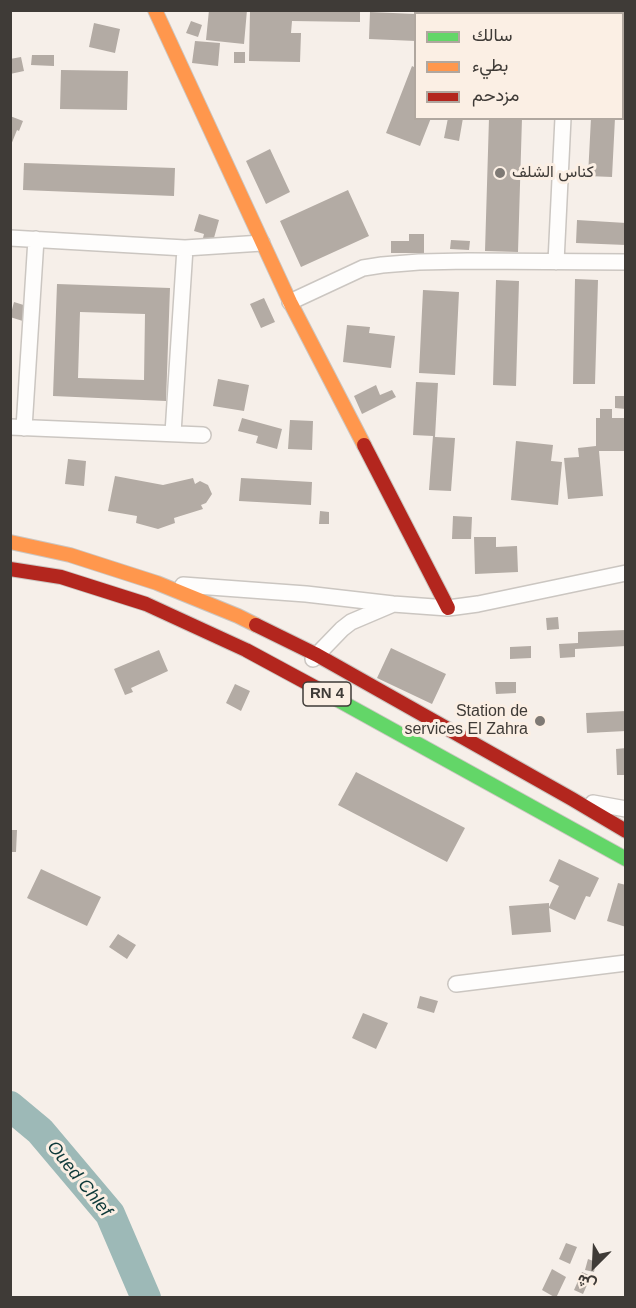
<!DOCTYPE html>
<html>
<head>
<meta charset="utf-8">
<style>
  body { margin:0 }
  #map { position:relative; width:636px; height:1308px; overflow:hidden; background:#f6efe9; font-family:Helvetica,Vazirmatn,sans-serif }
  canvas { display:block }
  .frame { position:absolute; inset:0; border:12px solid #3f3b37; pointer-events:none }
  .legend { position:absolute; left:414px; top:12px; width:210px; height:108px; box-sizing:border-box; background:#fbefe4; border:2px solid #b0a79f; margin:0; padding:8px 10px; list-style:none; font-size:18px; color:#3f3b37 }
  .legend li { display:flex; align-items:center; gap:12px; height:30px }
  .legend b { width:30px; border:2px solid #b0a79f }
  .north { position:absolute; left:564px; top:1236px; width:60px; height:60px; -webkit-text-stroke:4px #fbefe4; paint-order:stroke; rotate:204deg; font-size:16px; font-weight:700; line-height:24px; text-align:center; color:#3f3b37 }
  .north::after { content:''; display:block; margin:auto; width:21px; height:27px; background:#3f3b37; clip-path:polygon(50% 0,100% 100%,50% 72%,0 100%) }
</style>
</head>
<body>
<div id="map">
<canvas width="636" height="1308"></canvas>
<div class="frame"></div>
<ul class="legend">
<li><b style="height:8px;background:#63d668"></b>سالك</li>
<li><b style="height:8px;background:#ff974d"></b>بطيء</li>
<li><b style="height:8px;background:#b3261e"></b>مزدحم</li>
</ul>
<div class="north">ش</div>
</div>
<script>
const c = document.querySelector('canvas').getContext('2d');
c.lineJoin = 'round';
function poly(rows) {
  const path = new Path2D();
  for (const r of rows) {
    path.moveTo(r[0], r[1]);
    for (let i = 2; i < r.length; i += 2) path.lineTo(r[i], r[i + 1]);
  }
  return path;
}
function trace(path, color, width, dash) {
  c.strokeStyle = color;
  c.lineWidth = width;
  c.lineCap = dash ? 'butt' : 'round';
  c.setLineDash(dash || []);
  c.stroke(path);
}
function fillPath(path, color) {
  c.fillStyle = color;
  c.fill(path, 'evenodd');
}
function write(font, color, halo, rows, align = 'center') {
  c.font = font + ' Helvetica,Vazirmatn,sans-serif';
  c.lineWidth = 6;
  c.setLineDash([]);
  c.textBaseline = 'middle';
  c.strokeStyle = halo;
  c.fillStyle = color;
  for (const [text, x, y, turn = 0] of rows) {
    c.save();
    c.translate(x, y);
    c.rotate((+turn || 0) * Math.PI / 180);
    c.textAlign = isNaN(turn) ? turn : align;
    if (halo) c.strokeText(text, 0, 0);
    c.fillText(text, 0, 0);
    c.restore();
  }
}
const river = poly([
  [10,1106,40,1131,110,1214,146,1298]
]);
const building = poly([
  [209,10,247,10,244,44,206,40],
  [250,10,360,10,360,22,292,21,291,33,301,33,300,62,249,61],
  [471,10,514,10,513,14,480,14],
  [370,12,416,14,416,41,369,39],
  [191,21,202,25,198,37,186,33],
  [94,23,120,29,115,53,89,47],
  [195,41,220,43,218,66,192,63],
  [234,52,245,52,245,63,234,63],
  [32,55,54,55,54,66,31,65],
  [21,57,24,71,10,74,10,59],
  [412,66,416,68,416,118,431,118,420,146,386,133],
  [61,70,128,71,127,110,60,109],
  [10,116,23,121,19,131,17,130,11,145],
  [448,118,463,118,459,141,444,138],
  [489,118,522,118,518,252,485,251],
  [591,118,615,118,612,177,588,176],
  [270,149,290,192,266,204,246,161],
  [24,163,175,168,174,196,23,190],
  [348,190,369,236,301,267,280,221],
  [199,214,219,220,212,245,202,242,204,234,194,231],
  [577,220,626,223,626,245,576,243],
  [409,234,424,234,424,253,391,253,391,241,409,241],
  [451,240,470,241,469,250,450,249],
  [575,279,598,280,595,384,573,384],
  [496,280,519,281,516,386,493,385],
  [57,284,170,288,166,401,53,396],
  [80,312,145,314,144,380,78,378],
  [423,290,459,292,455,375,419,373],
  [264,298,275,322,261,328,250,304],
  [14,302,30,307,26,322,10,317],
  [347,325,370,327,369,333,395,336,391,368,343,362],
  [218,379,249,385,244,411,213,406],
  [416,382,438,383,435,437,455,438,451,491,429,490,433,436,413,435],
  [376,385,380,395,392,390,396,397,362,414,354,396],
  [615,396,626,396,626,409,615,408],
  [600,409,612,409,612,418,626,418,626,451,599,451,603,496,568,499,564,458,579,457,578,448,596,446,596,418,600,418],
  [242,418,282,429,277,449,256,443,258,436,238,431],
  [290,420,313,421,312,450,288,449],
  [516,441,553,445,551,461,562,462,558,505,511,500],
  [68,459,86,461,84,486,65,484],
  [115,476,163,485,193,478,195,484,200,481,208,485,212,494,206,503,201,505,203,509,174,518,175,523,158,529,136,523,137,516,108,511],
  [241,478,312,482,311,505,239,501],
  [320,511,329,512,329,524,319,524],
  [453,516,472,517,471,539,452,539],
  [474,537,496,537,496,547,517,546,518,572,475,574],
  [558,617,559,629,547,630,546,618],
  [626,630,626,646,575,649,575,657,560,658,559,644,578,643,578,632],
  [531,646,531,658,510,659,510,647],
  [391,648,446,674,432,704,377,678],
  [159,650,168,671,131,688,133,692,125,695,114,669],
  [495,682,516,682,516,693,496,694],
  [235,684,250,691,241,711,226,703],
  [626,711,626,731,587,733,586,713],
  [626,748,626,775,617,775,616,749],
  [356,772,465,828,447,862,338,805],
  [10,830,17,830,16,852,10,852],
  [559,859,599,878,590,897,586,896,575,920,549,908,551,932,512,935,509,906,549,903,549,907,559,886,549,881],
  [41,869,101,897,87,926,27,898],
  [618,883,626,885,626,927,607,921],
  [118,934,136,945,127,959,109,947],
  [420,996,438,1001,434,1013,417,1008],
  [363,1013,388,1023,376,1049,352,1038],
  [566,1243,577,1247,570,1264,559,1259],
  [588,1259,596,1262,594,1272,585,1270],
  [552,1269,566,1277,556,1298,542,1290],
  [582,1272,591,1276,583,1294,574,1290]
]);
const street = poly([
  [568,14,569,10],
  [622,69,626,69],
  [10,238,185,248,262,243],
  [556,262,563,118],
  [290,302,363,268,382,265,419,262,468,261,626,262],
  [10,427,203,435],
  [24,428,36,239],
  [173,433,185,248],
  [183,585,306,594,393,604,448,608,478,604,626,573],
  [313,659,342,629,351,622,391,605],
  [593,803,626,809],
  [456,984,626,963]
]);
const fast = poly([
  [320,690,626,859]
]);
const slow = poly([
  [155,10,290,302,364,445],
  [10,542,70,555,157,583,238,616,256,625]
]);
const jam = poly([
  [364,445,448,608],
  [10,569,61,577,146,604,246,650,320,690],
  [256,625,317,655,572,799,626,831]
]);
const markers = [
  [500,173,6,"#7f7a75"],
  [540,721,6,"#7f7a75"]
];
const shields = [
  [327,694,48]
];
const shieldNames = [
  ["RN 4",327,694]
];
const poiNames = [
  ["كناس الشلف",512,173],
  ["Station de",528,712,"right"],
  ["services El Zahra",528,730,"right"]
];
const waterNames = [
  ["Oued Chlef",79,1179,51]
];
trace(river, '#9db9b7', 30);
fillPath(building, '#b3aba4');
trace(street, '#cbc6c1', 18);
trace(fast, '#cbc6c1', 16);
trace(slow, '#cbc6c1', 16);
trace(jam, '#cbc6c1', 16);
trace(street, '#fefdfc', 15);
trace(fast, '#63d668', 14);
trace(slow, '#ff974d', 14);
trace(jam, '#b3261e', 14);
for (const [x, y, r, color] of markers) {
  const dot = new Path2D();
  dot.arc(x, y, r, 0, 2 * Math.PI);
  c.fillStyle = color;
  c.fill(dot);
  trace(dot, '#fbefe4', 2);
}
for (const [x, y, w] of shields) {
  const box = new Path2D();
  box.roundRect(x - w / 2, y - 12, w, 24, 4.5);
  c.fillStyle = '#fbefe4';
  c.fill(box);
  trace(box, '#3f3b37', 1.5);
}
write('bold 15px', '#3f3b37', null, shieldNames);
write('16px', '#3f3b37', '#fbefe4', poiNames, 'left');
write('italic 18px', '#0d3939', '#fbefe4', waterNames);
</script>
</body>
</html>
